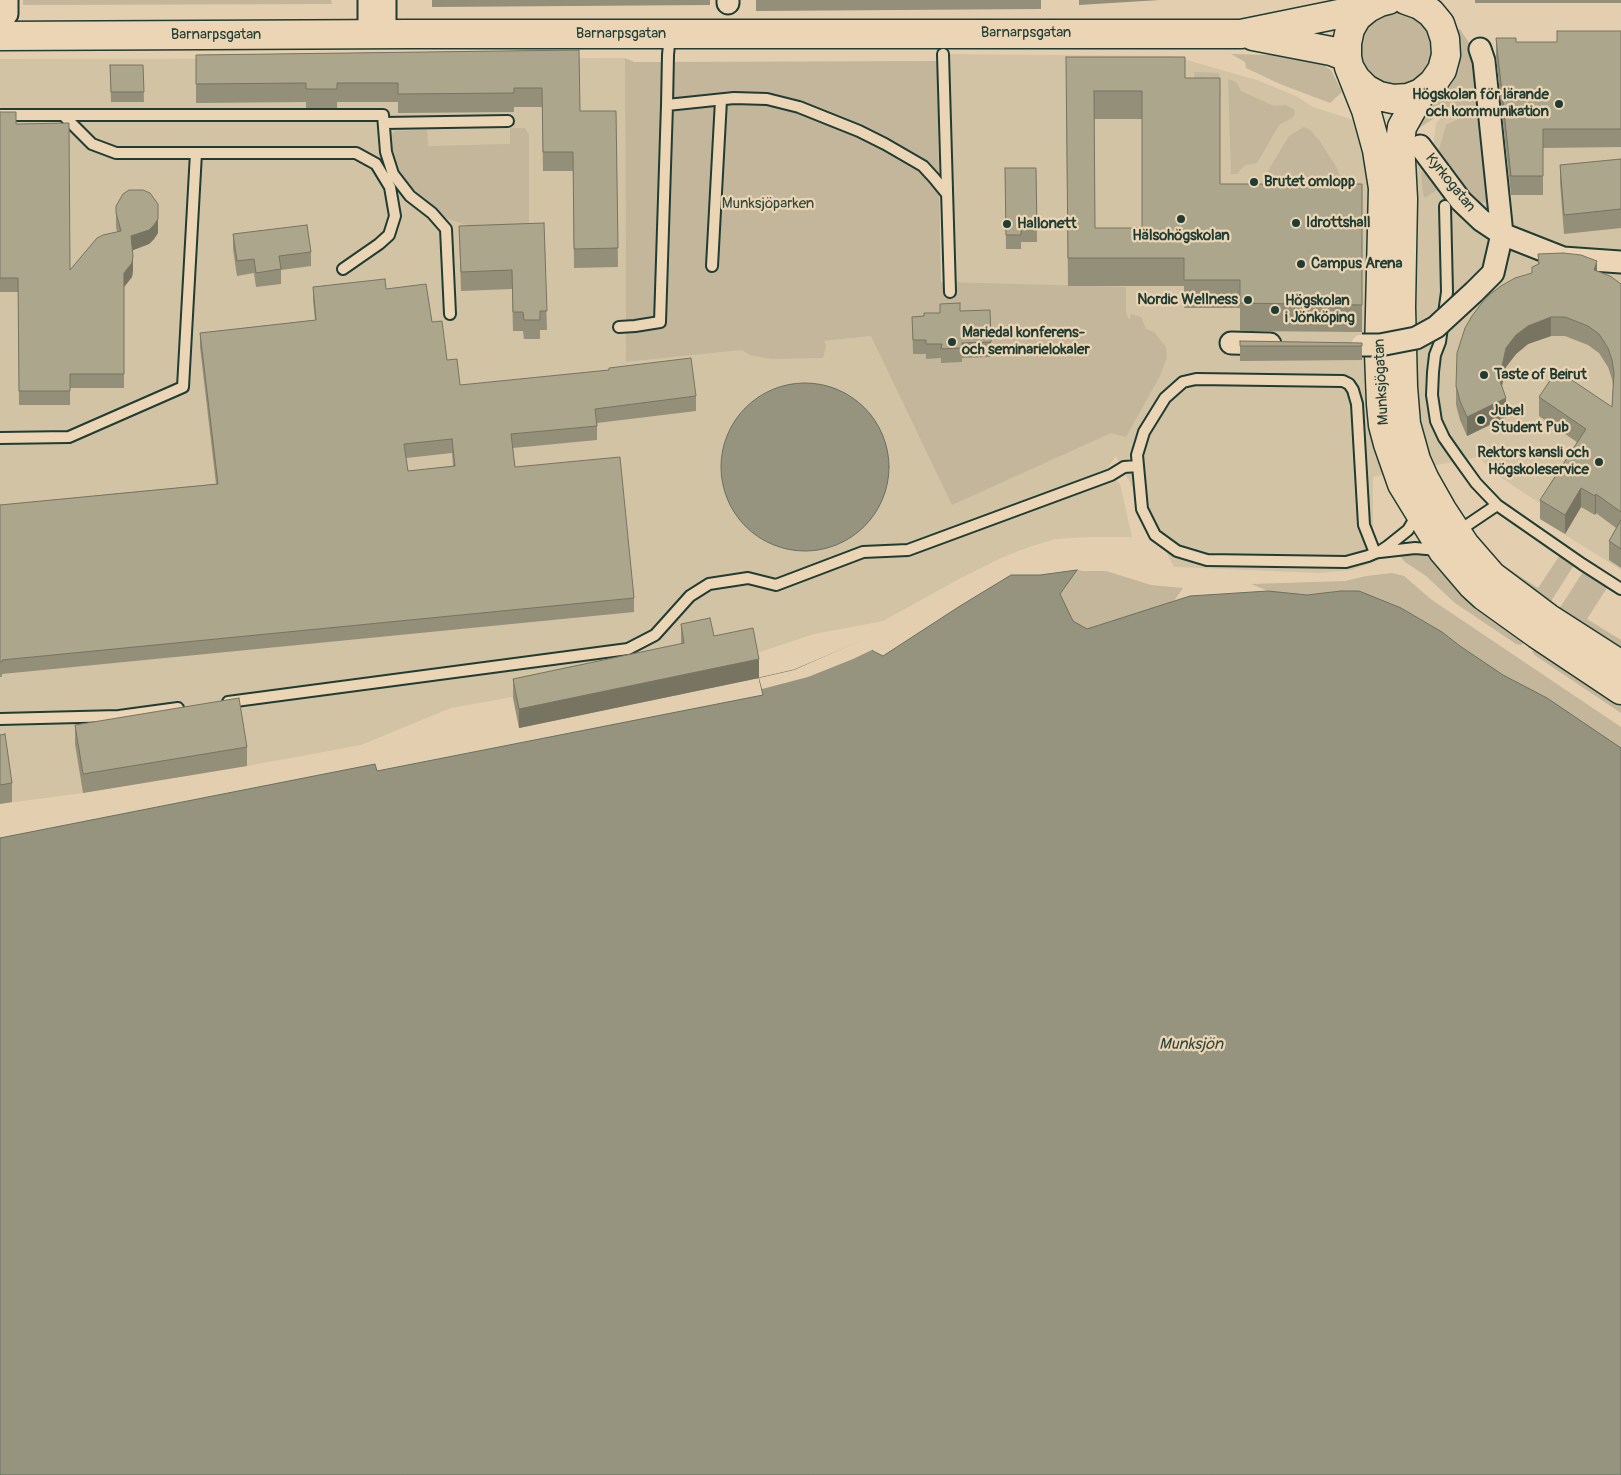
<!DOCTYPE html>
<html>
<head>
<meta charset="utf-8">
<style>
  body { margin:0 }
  canvas { display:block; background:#e3cfaf }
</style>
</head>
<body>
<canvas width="1621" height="1475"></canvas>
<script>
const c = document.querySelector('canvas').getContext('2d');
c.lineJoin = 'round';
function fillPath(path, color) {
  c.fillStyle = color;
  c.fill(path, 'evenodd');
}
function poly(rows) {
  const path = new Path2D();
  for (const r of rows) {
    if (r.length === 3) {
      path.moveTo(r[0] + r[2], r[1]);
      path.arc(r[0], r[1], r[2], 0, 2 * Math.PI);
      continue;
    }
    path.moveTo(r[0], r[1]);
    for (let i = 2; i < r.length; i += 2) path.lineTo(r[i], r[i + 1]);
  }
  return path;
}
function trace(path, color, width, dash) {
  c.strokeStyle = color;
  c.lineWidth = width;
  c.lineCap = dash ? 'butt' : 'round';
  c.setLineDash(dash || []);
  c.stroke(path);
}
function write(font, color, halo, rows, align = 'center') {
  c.font = font + ' Pangolin,sans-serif';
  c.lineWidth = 4.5;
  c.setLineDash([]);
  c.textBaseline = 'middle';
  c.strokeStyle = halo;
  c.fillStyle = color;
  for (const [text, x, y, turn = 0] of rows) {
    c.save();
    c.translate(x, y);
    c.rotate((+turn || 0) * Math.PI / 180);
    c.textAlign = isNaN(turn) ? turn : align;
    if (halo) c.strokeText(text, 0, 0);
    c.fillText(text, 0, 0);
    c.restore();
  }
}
const built = poly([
  [943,54,1172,56,1257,80,1298,97,1313,107,1416,140,1433,147,1436,124,1456,96,1491,56,1621,55,1621,570,1540,519,1547,508,1494,473,1479,457,1373,477,1373,537,1381,559,1352,570,1320,573,1174,567,1116,456,1106,470,1120,484,1132,537,1090,537,1056,539,1029,547,1001,558,961,578,883,621,814,634,754,654,451,708,361,745,247,766,83,793,0,804,0,59,625,58,626,362,871,336,950,292]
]);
const green = poly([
  [23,0,331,0,332,4,23,5],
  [1391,9,1405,10,1428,25,1436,49,1429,73,1396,91,1361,72,1359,32,1367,21],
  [1460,29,1475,52,1494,202,1479,203,1473,201,1438,153,1446,125,1458,119,1456,113,1444,119,1439,115,1413,132,1423,114,1448,90,1456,77,1459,69,1461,54,1458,30],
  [1231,54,1306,56,1316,60,1331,70,1342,92,1330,103,1280,84,1246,68,1245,62],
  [625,58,634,62,658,62,937,61,941,282,1126,287,1126,312,1128,318,1130,319,1131,314,1141,317,1146,329,1154,332,1166,347,1167,357,1160,376,1126,437,1111,433,952,505,871,336,824,341,826,346,823,358,772,359,750,355,742,350,626,362],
  [1194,72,1219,73,1221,96,1202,94,1195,80],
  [1228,79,1236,82,1241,91,1274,106,1286,105,1294,110,1295,114,1292,118,1279,125,1257,163,1246,165,1241,169,1237,174,1231,174],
  [1304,127,1310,130,1319,140,1337,168,1345,191,1275,188,1273,178,1268,171,1289,136],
  [510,128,525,128,529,135,529,227,482,227,463,224,446,218,405,181,392,160,392,134,395,131,427,130,428,146,510,144],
  [1429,170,1441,187,1425,198,1423,194,1421,172],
  [1407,554,1420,554,1434,559,1472,601,1492,619,1526,641,1521,645,1516,644,1455,603,1426,576,1405,562,1400,556],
  [1560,555,1574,565,1548,606,1503,572,1506,567,1538,588],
  [1077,570,1084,571,1106,571,1151,585,1183,588,1174,601,1087,629,1073,622,1060,594],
  [1583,572,1607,588,1587,619,1621,640,1621,654,1557,612],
  [1392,573,1404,576,1432,600,1621,727,1621,748,1547,698,1503,675,1460,646,1442,632,1401,608,1383,601,1341,591,1307,595,1268,591,1251,584,1345,581,1366,576],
  [1535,648,1621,705,1621,713,1536,656,1532,652]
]);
const water = poly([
  [805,467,84],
  [1077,570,1060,594,1073,621,1087,629,1190,596,1268,591,1307,595,1341,591,1359,591,1401,608,1442,632,1460,646,1503,675,1547,698,1621,748,1621,1475,0,1475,0,838,375,764,377,771,763,695,759,678,794,670,864,640,873,651,883,656,960,606,1011,575,1040,575,1077,570]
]);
const pier = poly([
  [866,638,874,649,853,659,808,677,762,689,759,678,794,670]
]);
const lane = poly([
  [670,34,668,55,667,105,734,98,767,99,799,107,859,131,885,144,923,166,934,178,947,194],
  [943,54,950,292],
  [0,115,383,115,386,152,393,174,410,196,432,213,446,229,450,314],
  [384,123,508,121],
  [196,153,356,153,376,164,390,187,395,216,389,235,379,244,343,269],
  [1445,206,1447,292,1440,342,1435,355,1433,372,1432,395,1436,421,1444,438,1458,458,1476,483,1497,505,1457,532],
  [712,266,721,100],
  [619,327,635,326,660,322,667,105],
  [0,438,69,437,183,387,196,153,116,153,92,144,64,116],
  [1497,505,1582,564,1621,589],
  [1380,552,1415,548,1438,550],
  [1375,553,1364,525,1357,404,1353,390,1349,384,1343,381,1196,379,1183,382,1165,398,1144,432,1137,455,1142,509,1155,535,1177,551,1207,560,1346,562,1368,556,1375,553,1379,552,1388,546,1408,530,1418,513],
  [228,702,628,649,655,635,690,596,709,584,748,578,776,585,863,552,908,550,1111,475,1124,467,1138,466],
  [0,719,119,716,178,708]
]);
const street = poly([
  [7,0,7,14],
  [369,0,369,35],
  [385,0,385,34],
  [728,0,728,3],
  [1420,146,1461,201,1481,220,1502,234,1563,258,1621,262],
  [1474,292,1493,273,1502,234,1484,61,1480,49],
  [1231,343,1270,344]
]);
const secondary = poly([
  [1388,0,1380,2,1368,8,1357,17,1350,29,1347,43,1347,57,1349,67,1356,79,1366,89,1379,96,1393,99,1408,98,1421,93,1433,83,1442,70,1446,55,1445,39,1440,24,1431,13,1420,5,1406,0],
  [0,36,408,34,1241,34,1368,8],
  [1253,36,1331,51,1347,57],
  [1349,67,1366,110,1377,150,1383,188,1379,353,1381,404,1383,425,1388,444,1402,484,1443,551,1472,585,1484,596,1537,634,1621,690],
  [1421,93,1402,127,1400,142,1403,199,1401,307,1403,387,1406,424,1416,460,1425,480,1442,510,1465,545,1492,576,1548,618,1621,665]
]);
const streetBridge = poly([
  [1362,345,1380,345,1416,338,1436,327,1474,292]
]);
const wall = poly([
  [432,0,710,0,710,5,432,7],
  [756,0,1041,0,1041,9,756,11],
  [1079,0,1160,0,1079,5],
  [1475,0,1621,0,1621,3,1475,3],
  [1621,31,1621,147,1543,148,1543,195,1511,195,1496,57,1496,38,1516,42,1557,42],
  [579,50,580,111,616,111,618,267,574,268,573,171,543,171,542,107,514,107,514,112,398,113,398,102,337,102,337,108,306,108,306,102,196,103,196,55],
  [110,65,143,65,144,102,111,102],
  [1185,78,1220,184,1362,184,1362,332,1240,331,1240,308,1184,308,1184,286,1068,286,1066,85],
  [1094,119,1142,119,1142,228,1095,228],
  [0,112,16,124,70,270,117,232,116,227,116,206,158,219,158,233,154,239,149,244,132,250,133,270,132,277,124,287,124,388,70,388,70,405,19,405,18,292,0,292],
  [1621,159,1621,228,1564,234,1560,183,1560,165],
  [1005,168,1036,168,1037,242,1021,242,1021,249,1006,249],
  [544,223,547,330,540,330,540,339,524,339,523,331,513,331,512,289,461,291,459,226],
  [233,234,311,252,311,266,281,270,281,284,256,287,254,273,237,276,233,249],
  [1538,254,1597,271,1621,284,1621,568,1609,560,1609,541,1616,528,1596,513,1595,515,1581,507,1565,534,1540,519,1540,500,1577,442,1539,416,1539,397,1612,407,1613,386,1612,379,1608,367,1599,353,1588,345,1565,336,1551,336,1528,344,1516,354,1506,367,1502,386,1506,417,1467,436,1460,420,1456,405,1456,386,1538,265],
  [313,287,386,289,432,322,447,360,460,385,696,396,696,411,597,423,597,440,513,448,515,467,634,598,634,612,2,674,2,677,0,677,0,505,216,484,200,347,200,333,315,320,313,301],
  [452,453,453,466,408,471,406,458],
  [960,311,991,342,991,357,962,358,962,362,941,363,941,358,926,359,926,354,913,354,912,317,924,316],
  [1240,341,1362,343,1362,360,1240,361],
  [681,624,714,636,759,678,519,728,513,698,513,679,681,644],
  [75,725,247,747,247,766,83,793,75,744],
  [0,735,12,783,12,802,0,804]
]);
const shadedWall = poly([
  [158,204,158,233,154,239,149,244,131,251,131,236],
  [133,256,133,270,132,277,124,287,124,273],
  [1597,261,1597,280,1594,270],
  [1551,317,1551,336,1528,344,1516,354,1506,367,1501,390,1501,371,1506,348,1516,335,1528,326],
  [1506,398,1506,417,1467,436,1467,417],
  [1581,488,1581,507,1565,534,1565,515],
  [1596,494,1596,513,1595,515,1595,496],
  [759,659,759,678,519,728,519,709]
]);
const building = poly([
  [1557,31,1621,31,1621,129,1543,129,1543,176,1511,176,1496,38,1516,38,1516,42,1557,42,1557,31],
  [579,50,580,111,616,111,618,248,574,249,573,152,543,152,542,88,514,88,514,93,398,94,398,83,337,83,337,89,306,89,306,83,196,84,196,55,579,50],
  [1066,57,1185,57,1185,78,1220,78,1220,184,1362,184,1362,305,1240,303,1240,280,1184,280,1184,258,1068,258,1066,57],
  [1094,91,1142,91,1142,228,1095,228,1094,91],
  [110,65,143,65,144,92,111,92,110,65],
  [0,112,16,112,16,124,69,123,70,270,97,238,103,235,121,231,116,213,116,206,123,194,129,190,143,190,150,193,158,204,158,219,154,225,149,230,131,236,133,256,132,263,124,273,124,374,70,374,70,391,19,391,18,278,0,278,0,112],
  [1621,159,1621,209,1564,215,1560,165,1621,159],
  [1005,168,1036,168,1037,228,1021,228,1021,235,1006,235,1005,168],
  [544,223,547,311,540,311,540,320,524,320,523,312,513,312,512,270,461,272,459,226,544,223],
  [307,225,311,252,279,256,281,269,256,273,254,259,237,261,233,234,307,225],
  [1563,253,1581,255,1597,261,1594,270,1610,276,1621,284,1621,512,1596,494,1595,496,1581,488,1565,515,1540,500,1586,429,1539,397,1557,370,1612,407,1614,373,1612,360,1608,348,1599,334,1588,326,1565,317,1551,317,1528,326,1516,335,1506,348,1501,371,1495,367,1506,398,1467,417,1460,401,1456,386,1457,353,1465,328,1472,316,1481,304,1489,295,1501,286,1515,278,1532,273,1532,267,1539,264,1538,254,1563,253],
  [385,279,386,289,426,284,432,322,442,321,447,360,457,359,460,385,609,370,609,368,691,358,696,396,595,409,597,426,511,434,515,467,620,457,634,598,2,660,2,662,0,662,0,505,218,484,200,333,316,320,313,287,385,279],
  [452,439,455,466,408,471,404,444,452,439],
  [960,303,960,311,990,310,991,342,962,343,962,348,941,349,942,344,926,344,926,340,913,340,912,317,924,316,924,313,940,313,940,304,960,303],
  [1240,341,1362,343,1362,346,1240,346,1240,341],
  [1621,520,1621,549,1609,541,1621,520],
  [710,618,714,636,753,628,759,659,519,709,513,679,684,643,681,624,710,618],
  [239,698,247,747,83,774,75,725,239,698],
  [5,734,12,783,0,785,0,735,5,734]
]);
const markers = [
  [1559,104,5,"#1f3d34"],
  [1254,182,5,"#1f3d34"],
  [1181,219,5,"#1f3d34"],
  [1296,223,5,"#1f3d34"],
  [1007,224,5,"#1f3d34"],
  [1301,264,5,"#1f3d34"],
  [1248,300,5,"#1f3d34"],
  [1275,310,5,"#1f3d34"],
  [952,342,5,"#1f3d34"],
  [1484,375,5,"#1f3d34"],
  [1481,420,5,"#1f3d34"],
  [1599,462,5,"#1f3d34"]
];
const streetNames = [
  ["Barnarpsgatan",1026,33],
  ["Barnarpsgatan",621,34],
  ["Barnarpsgatan",216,35],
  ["Kyrkogatan",1450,183,51],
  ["Munksjögatan",1382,382,-93]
];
const poiNames = [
  ["Högskolan för lärande",1549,95,"right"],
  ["och kommunikation",1549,112,"right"],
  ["Brutet omlopp",1264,182],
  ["Idrottshall",1306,223],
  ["Hallonett",1017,224],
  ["Hälsohögskolan",1181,236,"center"],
  ["Campus Arena",1311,264],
  ["Nordic Wellness",1238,300,"right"],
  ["Högskolan",1285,301],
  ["i Jönköping",1285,318],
  ["Mariedal konferens-",962,333],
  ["och seminarielokaler",962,350],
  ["Taste of Beirut",1494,375],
  ["Jubel",1491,411],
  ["Student Pub",1491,428],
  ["Rektors kansli och",1589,453,"right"],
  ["Högskoleservice",1589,470,"right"]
];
const parkNames = [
  ["Munksjöparken",768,204]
];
const waterNames = [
  ["Munksjön",1191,1045]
];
fillPath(built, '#d2c3a4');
fillPath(green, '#c3b69b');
fillPath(water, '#96947f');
trace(water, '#667161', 1);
fillPath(pier, '#e3cfaf');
trace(lane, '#1f3d34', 14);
trace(street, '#1f3d34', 25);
trace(secondary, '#1f3d34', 31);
trace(lane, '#ebd5b4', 10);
trace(street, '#ebd5b4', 21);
trace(secondary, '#ebd5b4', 28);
trace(streetBridge, '#1f3d34', 25, []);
trace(streetBridge, '#ebd5b4', 21);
fillPath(wall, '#948f78');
fillPath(shadedWall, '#787462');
fillPath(building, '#aca68c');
trace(building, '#787462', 1);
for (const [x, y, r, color] of markers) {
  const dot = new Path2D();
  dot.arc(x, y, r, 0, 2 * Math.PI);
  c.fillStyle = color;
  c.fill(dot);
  trace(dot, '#ebd5b4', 2);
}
write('15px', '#1f3d34', '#ebd5b4', streetNames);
write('bold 15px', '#1f3d34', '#ebd5b4', poiNames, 'left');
write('15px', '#2f493e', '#ebd5b4', parkNames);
write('italic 16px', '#314a3f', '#ebd5b4', waterNames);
</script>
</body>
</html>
